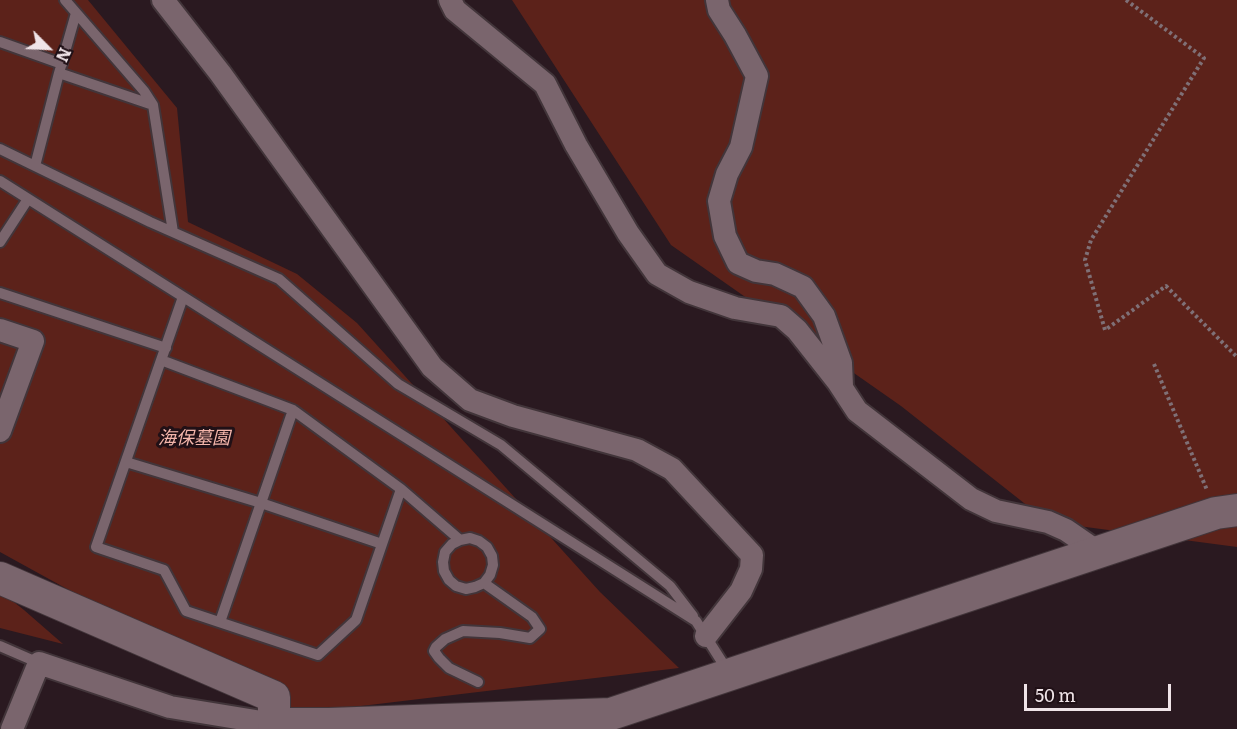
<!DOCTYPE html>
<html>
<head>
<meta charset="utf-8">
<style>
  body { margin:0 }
  #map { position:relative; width:1237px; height:729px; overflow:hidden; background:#2a1920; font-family:Literata,serif }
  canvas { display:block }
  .north { position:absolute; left:18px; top:18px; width:60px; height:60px; -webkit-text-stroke:4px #201016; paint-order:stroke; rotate:114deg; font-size:16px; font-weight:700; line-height:24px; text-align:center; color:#f0e4e8 }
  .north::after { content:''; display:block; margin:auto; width:21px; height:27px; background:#f0e4e8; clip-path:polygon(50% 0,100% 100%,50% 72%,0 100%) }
  .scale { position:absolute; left:1024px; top:684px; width:147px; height:27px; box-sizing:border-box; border:3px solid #f0e4e8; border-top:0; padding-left:8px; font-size:18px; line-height:21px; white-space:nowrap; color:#f0e4e8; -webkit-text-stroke:4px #201016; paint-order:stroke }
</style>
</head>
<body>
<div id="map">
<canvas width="1237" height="729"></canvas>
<div class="north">N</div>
<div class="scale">50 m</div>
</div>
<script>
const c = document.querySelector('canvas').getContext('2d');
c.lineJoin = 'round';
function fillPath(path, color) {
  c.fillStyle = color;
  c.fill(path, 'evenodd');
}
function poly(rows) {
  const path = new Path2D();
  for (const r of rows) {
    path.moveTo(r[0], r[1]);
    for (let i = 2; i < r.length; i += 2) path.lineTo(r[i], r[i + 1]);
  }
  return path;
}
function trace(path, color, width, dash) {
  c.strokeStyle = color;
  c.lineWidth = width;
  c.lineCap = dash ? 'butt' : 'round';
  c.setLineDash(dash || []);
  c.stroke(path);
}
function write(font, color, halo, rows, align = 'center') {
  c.font = font + ' Literata,"Noto Sans JP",serif';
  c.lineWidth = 6;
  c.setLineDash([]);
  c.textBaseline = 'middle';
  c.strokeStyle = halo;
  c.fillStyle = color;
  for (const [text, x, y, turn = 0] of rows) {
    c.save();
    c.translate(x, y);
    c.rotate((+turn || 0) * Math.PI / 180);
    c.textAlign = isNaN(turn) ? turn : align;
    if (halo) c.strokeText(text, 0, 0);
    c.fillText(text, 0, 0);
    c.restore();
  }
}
const green = poly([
  [0,0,88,0,177,108,188,222,297,274,357,323,600,592,679,668,294,714,0,552],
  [512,0,1237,0,1237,547,1048,522,901,406,671,245],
  [0,591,24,610,63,644,0,628]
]);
const path = poly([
  [1126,0,1204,58,1091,240,1085,260,1105,330,1166,286,1237,357],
  [1154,364,1207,490]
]);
const lane = poly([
  [65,0,144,91,153,105,173,232],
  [0,42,62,64],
  [59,73,153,105],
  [0,149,150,222,279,279,398,384,501,445,670,586,693,616],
  [35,166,59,73,76,13],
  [0,181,696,621,729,673],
  [0,242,28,199],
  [0,293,166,348],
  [183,297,96,547,164,570,186,611,318,655,356,620,401,489],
  [161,360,293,410,401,489,460,540,470,538,479,541,487,547,492,556,493,565,490,575,484,583,475,587,466,589,456,586,449,580,444,571,443,562,445,552,452,544,460,540],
  [126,462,261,503,382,544],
  [220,622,293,410],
  [0,646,39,663],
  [478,682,449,668,439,658,434,651,436,647,445,639,463,631,500,633,530,638,540,629,532,617,484,583]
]);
const street = poly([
  [163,0,220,73,432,367,470,400,513,416,637,450,672,469,752,555,751,569,741,591,706,636],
  [450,0,455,10,545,84,576,145,628,233,657,274,689,292,735,308,781,316,797,330,838,382,857,411,971,499,996,511,1048,522,1066,530,1098,552],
  [717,0,719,10,735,35,757,76,741,147,727,174,719,201,725,236,738,263,756,271,775,274,803,287,824,316,841,363,842,386],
  [0,330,33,341,0,431],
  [12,729,39,663,170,707,274,724]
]);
const secondary = poly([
  [0,578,274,697,274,724,329,724,611,714,1216,513,1237,510]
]);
const parkNames = [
  ["海保墓園",194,439]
];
fillPath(green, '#5c221a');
trace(lane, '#42353a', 14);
trace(street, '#42353a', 26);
trace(secondary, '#42353a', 34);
trace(path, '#7f7076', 4, [3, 3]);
trace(lane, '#7a656d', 10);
trace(street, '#7a656d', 22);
trace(secondary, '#7a656d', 32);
write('italic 18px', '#f4b6ab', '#201016', parkNames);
</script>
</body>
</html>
